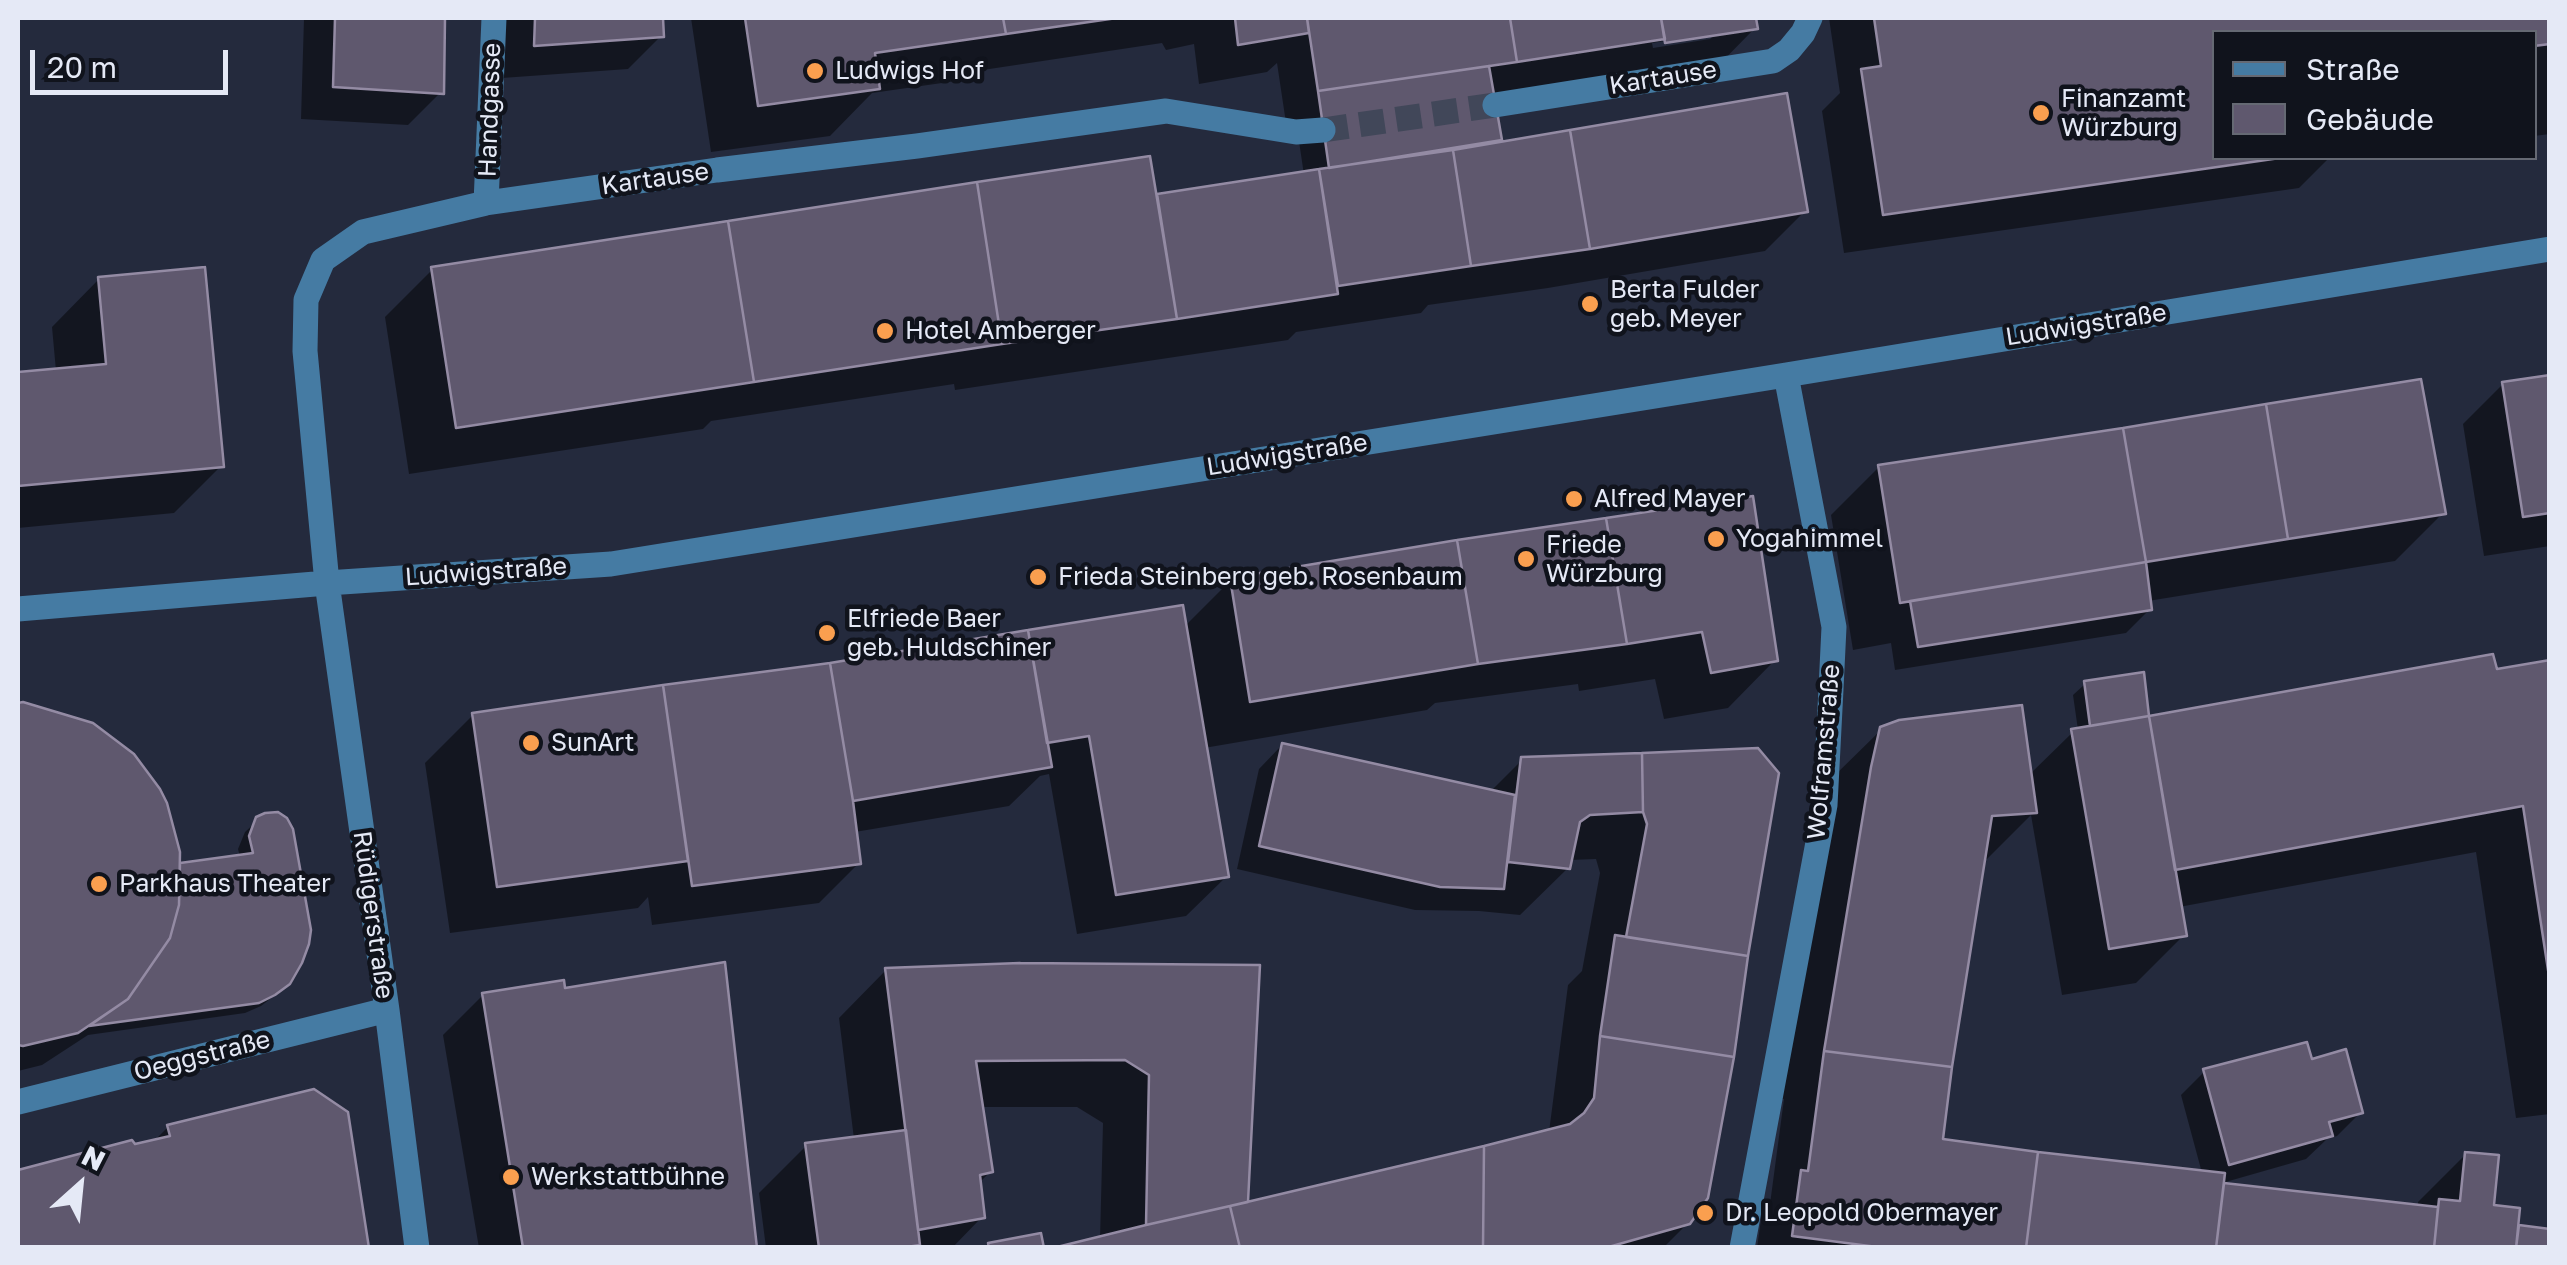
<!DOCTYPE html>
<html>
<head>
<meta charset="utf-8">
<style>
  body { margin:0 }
  #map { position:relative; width:2567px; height:1265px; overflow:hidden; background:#242a3d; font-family:"Golos Text",sans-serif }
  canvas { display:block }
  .frame { position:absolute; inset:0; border:20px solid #e5e9f6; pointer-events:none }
  .legend { position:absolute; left:2212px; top:30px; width:325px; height:130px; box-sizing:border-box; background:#10131c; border:2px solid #656973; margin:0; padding:12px 18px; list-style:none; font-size:30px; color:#e5e9f6 }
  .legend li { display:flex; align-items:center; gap:20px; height:50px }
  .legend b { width:50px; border:2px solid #656973 }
  .north { position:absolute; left:30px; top:1135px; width:100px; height:100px; -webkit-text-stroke:8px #10131c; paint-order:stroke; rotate:27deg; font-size:28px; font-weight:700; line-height:40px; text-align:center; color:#e5e9f6 }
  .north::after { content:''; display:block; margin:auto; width:35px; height:45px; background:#e5e9f6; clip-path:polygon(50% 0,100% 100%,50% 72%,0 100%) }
  .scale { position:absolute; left:30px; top:50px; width:198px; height:45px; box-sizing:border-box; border:5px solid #e5e9f6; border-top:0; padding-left:12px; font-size:30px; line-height:35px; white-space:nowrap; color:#e5e9f6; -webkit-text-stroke:8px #10131c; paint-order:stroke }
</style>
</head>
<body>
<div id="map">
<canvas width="2567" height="1265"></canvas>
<div class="frame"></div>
<ul class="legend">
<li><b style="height:12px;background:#457ba3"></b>Straße</li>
<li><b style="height:28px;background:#5f586e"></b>Gebäude</li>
</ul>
<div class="north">N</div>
<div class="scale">20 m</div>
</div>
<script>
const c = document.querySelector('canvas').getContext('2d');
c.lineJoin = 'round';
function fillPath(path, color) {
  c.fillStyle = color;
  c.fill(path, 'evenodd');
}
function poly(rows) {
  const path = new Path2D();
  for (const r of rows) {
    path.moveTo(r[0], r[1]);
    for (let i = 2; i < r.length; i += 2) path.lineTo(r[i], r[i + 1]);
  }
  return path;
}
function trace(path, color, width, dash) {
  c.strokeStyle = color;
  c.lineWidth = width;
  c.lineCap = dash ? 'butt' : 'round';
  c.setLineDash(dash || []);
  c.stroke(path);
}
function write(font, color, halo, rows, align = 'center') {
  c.font = font + ' "Golos Text",sans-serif';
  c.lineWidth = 9;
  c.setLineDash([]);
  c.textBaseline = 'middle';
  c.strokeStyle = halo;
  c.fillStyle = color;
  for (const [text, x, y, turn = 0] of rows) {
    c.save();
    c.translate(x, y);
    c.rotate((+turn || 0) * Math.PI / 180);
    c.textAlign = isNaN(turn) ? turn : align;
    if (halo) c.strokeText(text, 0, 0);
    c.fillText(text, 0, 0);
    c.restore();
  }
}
const shadow = poly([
  [304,18,442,18,441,92,408,125,301,119],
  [505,18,660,18,661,36,628,69,502,78],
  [691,18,1753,18,1755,28,1708,76,1493,104,1499,139,1493,146,1805,211,1765,251,1548,288,1428,305,1421,313,1296,332,1288,340,955,390,954,384,711,421,703,429,409,474,385,317,432,270,1155,197,1304,175,1296,121,1286,123,1277,63,1267,72,1199,84,1194,44,1166,50,1162,43,963,73,956,81,872,93,830,136,711,152],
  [1716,33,1710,39,1653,48,1652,43],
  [1829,18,2550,18,2550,134,2534,136,2534,32,2214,32,2214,158,2329,158,2299,188,1844,253,1822,111,1840,93],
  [99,279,221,466,174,513,18,528,18,374,56,371,52,327],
  [2550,377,2550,546,2484,556,2463,424,2503,384],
  [1879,467,2443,513,2395,561,2148,601,2150,609,2126,633,1895,670,1891,643,1853,650,1831,515],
  [1751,498,1775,660,1728,708,1664,719,1655,679,1579,691,1578,684,1435,703,1427,710,1204,748,1226,877,1186,916,1077,934,1049,774,1040,776,1009,806,855,832,859,863,819,903,652,925,648,897,638,908,450,933,425,763,473,715,831,666,1184,627,1231,580],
  [2550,663,2550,1114,2516,1118,2476,852,2179,907,2184,935,2136,983,2062,995,2031,815,1987,859,1983,860,1940,1141,2202,1173,2181,1095,2205,1071,2310,1062,2360,1113,2337,1136,2327,1139,2306,1159,2215,1185,2418,1207,2418,1202,2466,1154,2492,1207,2516,1227,2550,1231,2550,1248,1757,1248,1762,1212,1770,1204,1784,1099,1777,1098,1833,777,1882,729,2029,775,2073,732,2078,730,2073,695,2085,684,2147,718],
  [23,705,178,869,182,865,240,857,238,849,245,832,258,820,288,982,275,995,261,1006,245,1013,88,1035,42,1065,18,1071,18,706],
  [1282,745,1490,792,1522,760,1757,751,1688,1223,1663,1248,1065,1248,1100,1239,1103,1123,1077,1107,981,1107,991,1171,978,1184,982,1217,952,1248,766,1248,759,1193,807,1145,854,1139,839,1018,886,970,1257,967,1246,1205,1549,1132,1568,985,1582,971,1600,873,1596,859,1570,860,1568,868,1520,915,1479,911,1415,910,1237,869,1259,769],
  [563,991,755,1248,479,1248,443,1035,483,995],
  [168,1127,367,1248,18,1248,18,1172,131,1143,134,1147,152,1143]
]);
const building = poly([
  [335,18,445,18,444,94,333,87,335,18],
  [535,18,663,18,664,37,534,46,535,18],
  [745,18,1003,18,1006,34,875,53,880,89,758,106,745,18],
  [1003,18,1117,18,1006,34,1003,18],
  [1235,18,1307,18,1309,33,1238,45,1235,18],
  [1307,18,1510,18,1517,62,1318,91,1307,18],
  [1510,18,1661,18,1665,39,1517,62,1510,18],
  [1661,18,1756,18,1758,29,1665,43,1661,18],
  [1874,18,2550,18,2550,44,2534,46,2534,32,2214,32,2214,158,2280,158,1883,215,1861,69,1881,66,1874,18],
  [1489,66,1502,140,1329,168,1318,91,1489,66],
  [1787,93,1808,212,1590,249,1570,130,1787,93],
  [1570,130,1590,249,1471,266,1453,150,1570,130],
  [1453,150,1471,266,1338,286,1319,169,1453,150],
  [1150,156,1177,319,1002,344,977,182,1150,156],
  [1319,169,1338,294,1177,319,1157,194,1319,169],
  [977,182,1002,344,754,382,728,221,977,182],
  [728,221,754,382,456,428,431,267,728,221],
  [205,267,224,467,18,486,18,372,106,364,98,277,205,267],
  [2550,375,2550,513,2523,517,2502,382,2550,375],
  [2421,379,2446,514,2288,539,2266,404,2421,379],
  [2266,404,2288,539,2146,562,2123,428,2266,404],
  [2123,428,2146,562,1900,603,1878,465,2123,428],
  [1753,496,1778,661,1711,673,1702,632,1627,644,1606,518,1753,496],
  [1606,518,1627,644,1478,664,1457,540,1606,518],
  [1457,540,1478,664,1250,702,1230,578,1457,540],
  [2146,562,2152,610,1918,647,1910,601,2146,562],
  [1183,605,1229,877,1116,895,1089,736,1047,743,1028,630,1183,605],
  [1028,630,1052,767,853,801,830,663,1028,630],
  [2493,654,2497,669,2550,660,2550,983,2523,806,2175,870,2149,716,2493,654],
  [830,663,853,801,861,864,692,886,663,685,830,663],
  [2144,672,2149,716,2090,726,2084,681,2144,672],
  [663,685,688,861,497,887,472,713,663,685],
  [23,702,93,723,134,754,160,789,167,803,180,852,179,905,170,938,128,999,78,1033,23,1046,18,1045,18,703,23,702],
  [2022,705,2037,813,1992,816,1952,1067,1824,1051,1871,767,1880,727,1899,720,2022,705],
  [2149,716,2187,936,2109,949,2071,729,2149,716],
  [1282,743,1515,795,1504,889,1440,887,1259,846,1282,743],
  [1758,748,1779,773,1748,956,1626,937,1647,824,1643,812,1642,753,1758,748],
  [1642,753,1643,812,1590,815,1580,822,1570,869,1508,862,1521,757,1642,753],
  [278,812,287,818,293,829,311,930,309,944,302,963,290,984,275,995,259,1003,89,1026,128,999,170,938,179,905,180,863,253,853,249,836,256,817,265,813,278,812],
  [1615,935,1748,956,1734,1057,1600,1036,1615,935],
  [725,962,757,1248,523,1248,482,993,564,980,565,988,725,962],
  [1020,963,1260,965,1248,1202,1146,1225,1149,1075,1125,1060,976,1061,993,1172,980,1175,985,1218,918,1230,885,968,1020,963],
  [1600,1036,1734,1057,1708,1198,1690,1224,1605,1248,1483,1248,1484,1146,1570,1124,1584,1113,1594,1098,1600,1036],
  [2307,1042,2312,1059,2346,1049,2363,1113,2329,1122,2333,1136,2229,1165,2203,1069,2307,1042],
  [1824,1051,1952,1067,1943,1139,2038,1152,2026,1248,1885,1248,1792,1236,1801,1170,1808,1171,1824,1051],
  [314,1089,348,1112,369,1248,18,1248,18,1170,132,1140,135,1144,170,1136,167,1125,314,1089],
  [906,1130,920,1245,900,1248,819,1248,805,1143,906,1130],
  [1484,1146,1483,1248,1240,1248,1230,1206,1484,1146],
  [2038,1152,2225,1173,2216,1248,2026,1248,2038,1152],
  [2465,1152,2499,1155,2494,1205,2520,1208,2516,1248,2434,1248,2439,1199,2460,1201,2465,1152],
  [2224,1183,2438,1207,2434,1248,2216,1248,2224,1183],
  [1230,1206,1240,1248,1053,1248,1146,1225,1230,1206],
  [2519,1225,2550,1229,2550,1248,2516,1248,2519,1225],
  [1041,1233,1044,1248,989,1248,988,1243,1041,1233]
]);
const minorTunnel = poly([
  [1323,130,1495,105]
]);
const minor = poly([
  [1495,105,1773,61,1789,50,1803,33,1810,18],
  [486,203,494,18],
  [18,609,327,583,611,564,1786,375,2550,249],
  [18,1102,387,1010],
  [417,1248,387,1010,327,583,305,351,306,300,323,260,363,232,486,203,717,170,917,146,1166,111,1296,132,1323,130],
  [1742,1248,1825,805,1831,689,1834,627,1786,375]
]);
const markers = [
  [815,71,10,"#fa9f4f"],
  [2041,113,10,"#fa9f4f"],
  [1590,304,10,"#fa9f4f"],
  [885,331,10,"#fa9f4f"],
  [1574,499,10,"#fa9f4f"],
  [1716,539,10,"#fa9f4f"],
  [1526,559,10,"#fa9f4f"],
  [1038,577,10,"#fa9f4f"],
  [827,633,10,"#fa9f4f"],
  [531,743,10,"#fa9f4f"],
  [99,884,10,"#fa9f4f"],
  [511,1177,10,"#fa9f4f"],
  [1705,1213,10,"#fa9f4f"]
];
const poiNames = [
  ["Ludwigs Hof",835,71],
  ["Finanzamt",2061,99],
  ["Würzburg",2061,128],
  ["Berta Fulder",1610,290],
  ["geb. Meyer",1610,319],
  ["Hotel Amberger",905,331],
  ["Alfred Mayer",1594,499],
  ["Yogahimmel",1736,539],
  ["Friede",1546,545],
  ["Würzburg",1546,574],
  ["Frieda Steinberg geb. Rosenbaum",1058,577],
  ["Elfriede Baer",847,619],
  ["geb. Huldschiner",847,648],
  ["SunArt",551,743],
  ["Parkhaus Theater",119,884],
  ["Werkstattbühne",531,1177],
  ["Dr. Leopold Obermayer",1725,1213]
];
const streetNames = [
  ["Kartause",1663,78,-9],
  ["Handgasse",490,110,-88],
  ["Kartause",655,179,-8],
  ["Ludwigstraße",2086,325,-9],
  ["Ludwigstraße",1287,455,-9],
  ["Ludwigstraße",486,572,-4],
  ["Wolframstraße",1824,752,-85],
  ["Rüdigerstraße",373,915,82],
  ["Oeggstraße",202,1056,-14]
];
fillPath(shadow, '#0007');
fillPath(building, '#5f586e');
trace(building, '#948ba4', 2.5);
trace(minorTunnel, '#414759', 25, [25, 12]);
trace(minor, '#457ba3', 25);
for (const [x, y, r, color] of markers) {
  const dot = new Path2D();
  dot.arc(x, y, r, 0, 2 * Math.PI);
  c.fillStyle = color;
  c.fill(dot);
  trace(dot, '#10131c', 4);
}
write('25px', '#e5e9f6', '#10131c', poiNames, 'left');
write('25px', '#e5e9f6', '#10131c', streetNames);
</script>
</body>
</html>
